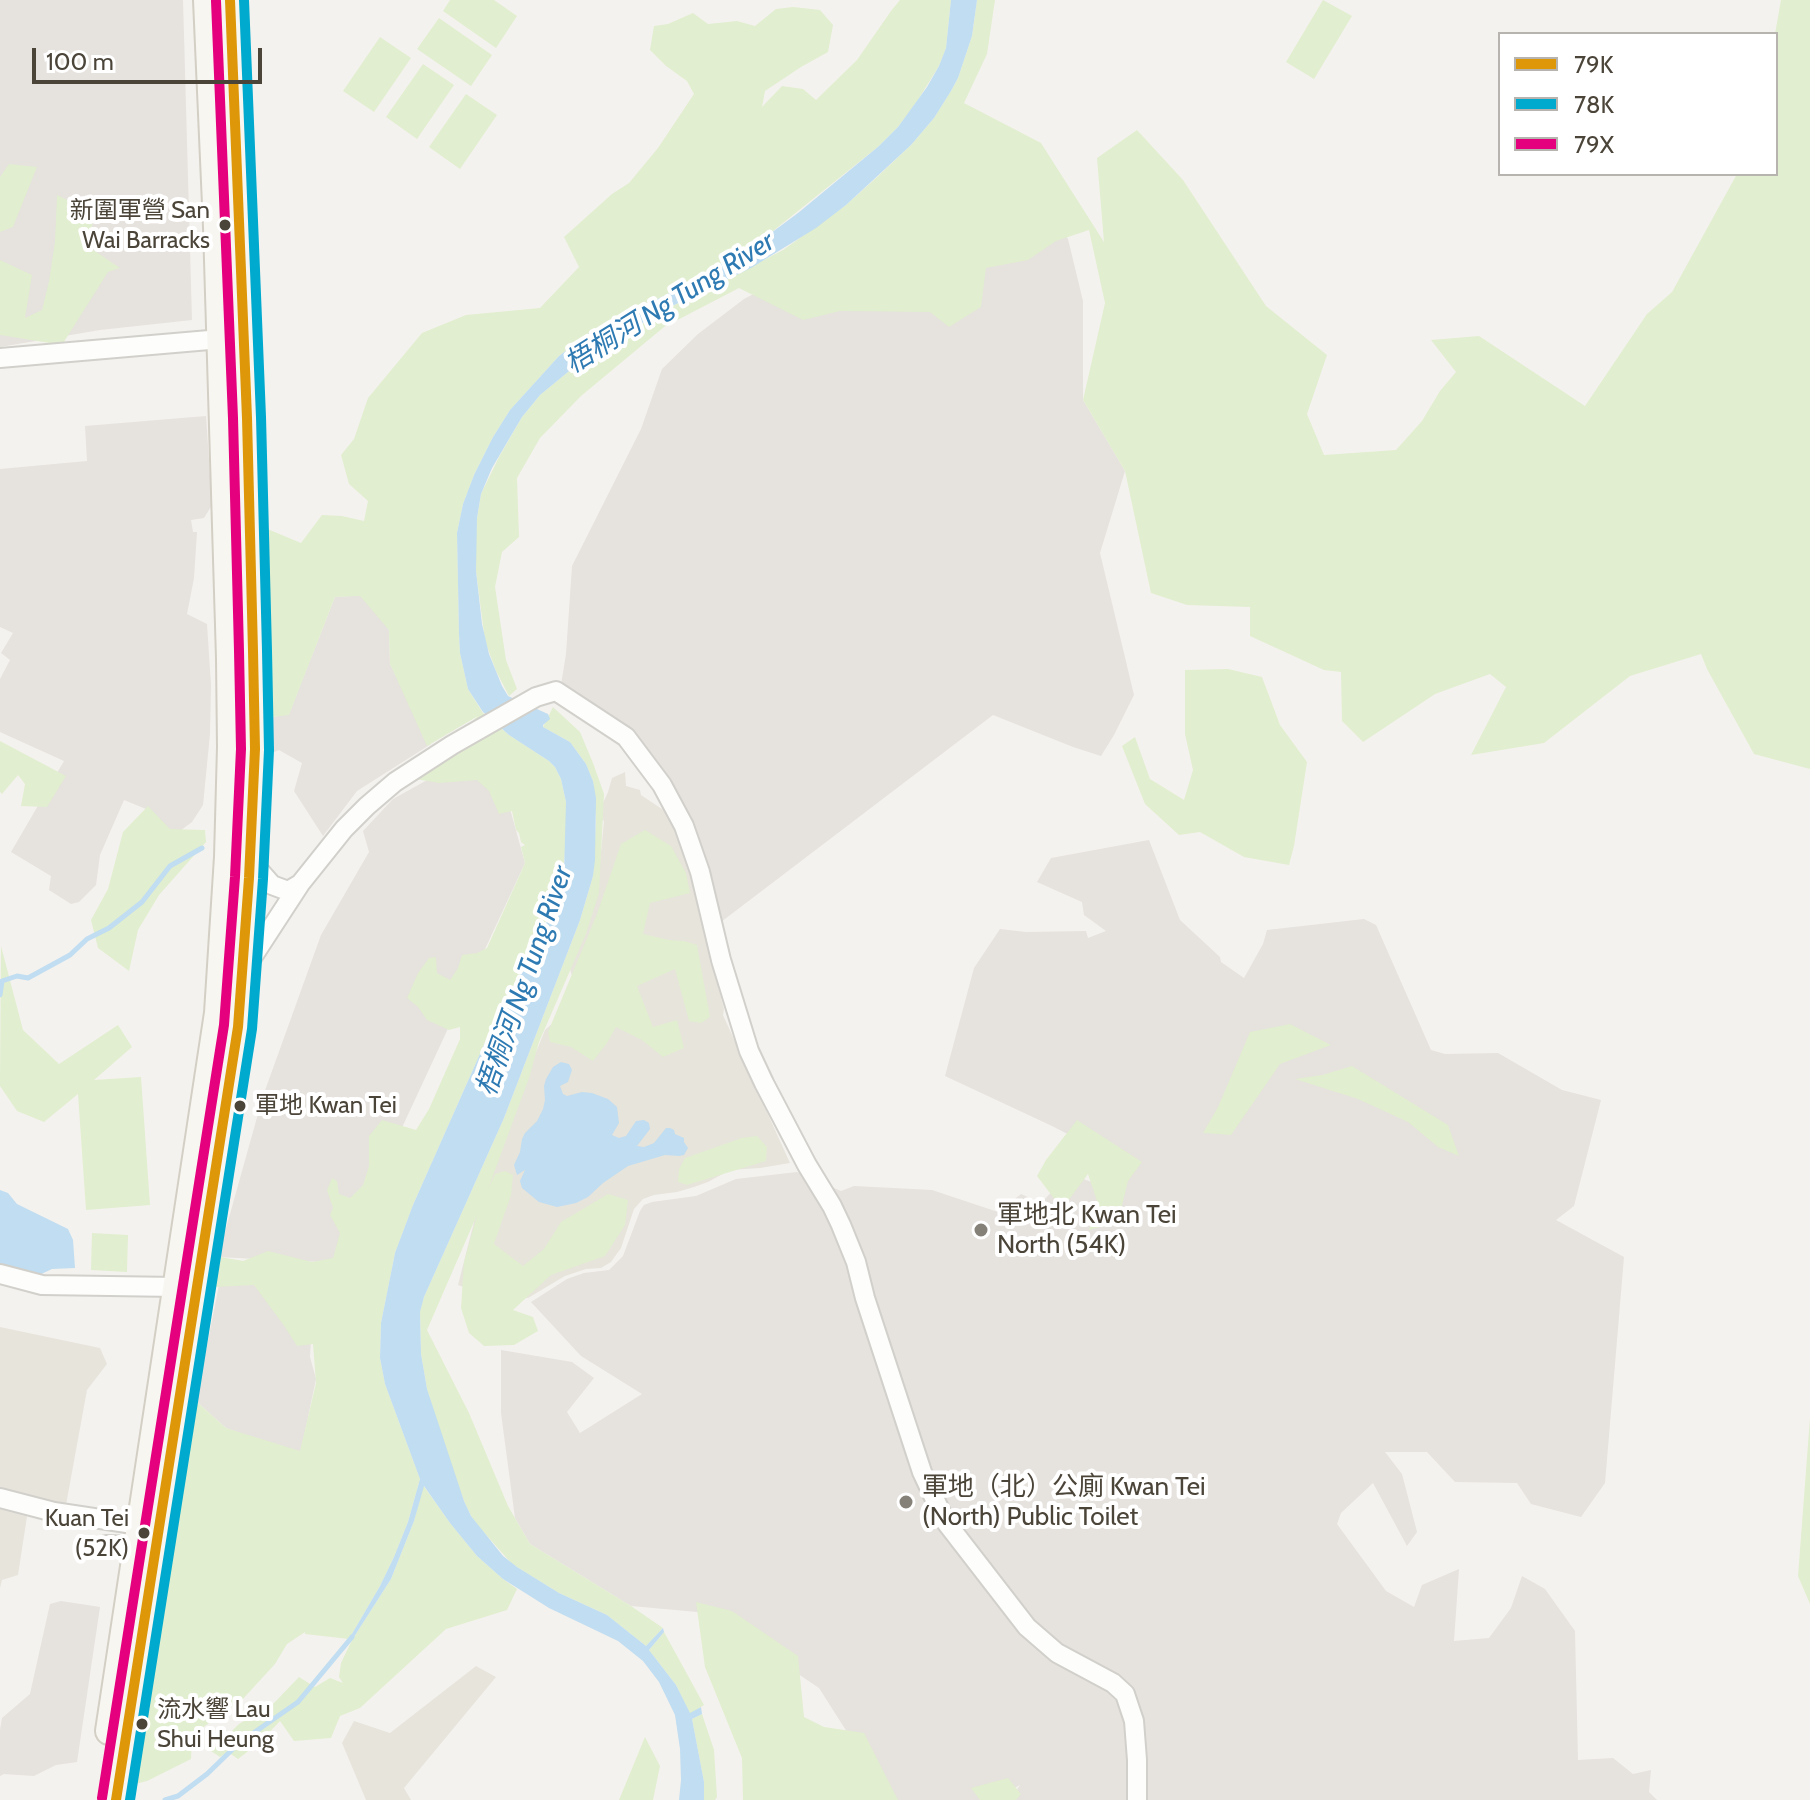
<!DOCTYPE html>
<html>
<head>
<meta charset="utf-8">
<style>
  body { margin:0 }
  #map { position:relative; width:1810px; height:1800px; overflow:hidden; background:#f4f2ee; font-family:Cabin,sans-serif }
  canvas { display:block }
  .legend { position:absolute; left:1498px; top:32px; width:280px; height:144px; box-sizing:border-box; background:#fff; border:2px solid #b7b4b0; margin:0; padding:10px 14px; list-style:none; font-size:24px; color:#4b4439 }
  .legend li { display:flex; align-items:center; gap:16px; height:40px }
  .legend b { width:40px; border:2px solid #b7b4b0 }
  .scale { position:absolute; left:32px; top:48px; width:230px; height:36px; box-sizing:border-box; border:4px solid #4b4439; border-top:0; padding-left:10px; font-size:24px; line-height:28px; white-space:nowrap; color:#4b4439; -webkit-text-stroke:6px #fff; paint-order:stroke }
</style>
</head>
<body>
<div id="map">
<canvas width="1810" height="1800"></canvas>
<ul class="legend">
<li><b style="height:10px;background:#dd9709"></b>79K</li>
<li><b style="height:10px;background:#00a9ce"></b>78K</li>
<li><b style="height:10px;background:#e5007d"></b>79X</li>
</ul>
<div class="scale">100 m</div>
</div>
<script>
const c = document.querySelector('canvas').getContext('2d');
c.lineJoin = 'round';
function fillPath(path, color) {
  c.fillStyle = color;
  c.fill(path, 'evenodd');
}
function poly(rows) {
  const path = new Path2D();
  for (const r of rows) {
    path.moveTo(r[0], r[1]);
    for (let i = 2; i < r.length; i += 2) path.lineTo(r[i], r[i + 1]);
  }
  return path;
}
function trace(path, color, width, dash) {
  c.strokeStyle = color;
  c.lineWidth = width;
  c.lineCap = dash ? 'butt' : 'round';
  c.setLineDash(dash || []);
  c.stroke(path);
}
function write(font, color, halo, rows, align = 'center') {
  c.font = font + ' Cabin,"Noto Sans SC",sans-serif';
  c.lineWidth = 8;
  c.setLineDash([]);
  c.textBaseline = 'middle';
  c.strokeStyle = halo;
  c.fillStyle = color;
  for (const [text, x, y, turn = 0] of rows) {
    c.save();
    c.translate(x, y);
    c.rotate((+turn || 0) * Math.PI / 180);
    c.textAlign = isNaN(turn) ? turn : align;
    if (halo) c.strokeText(text, 0, 0);
    c.fillText(text, 0, 0);
    c.restore();
  }
}
const residential = poly([
  [625,772,626,786,640,790,641,795,671,815,696,886,710,955,724,1009,723,1015,790,1163,760,1168,730,1170,708,1182,694,1187,677,1192,654,1195,643,1199,634,1209,621,1248,611,1262,601,1268,586,1269,565,1276,528,1298,469,1289,458,1285,473,1226,479,1192,545,1030,555,1021,573,979,569,966,597,891,604,821,597,816,608,792,612,778],
  [0,1327,100,1348,107,1364,87,1390,66,1505,34,1497,28,1510,18,1575,2,1580,0,1588],
  [476,1666,496,1677,404,1788,411,1800,366,1800,342,1743,354,1721,390,1733]
]);
const industrial = poly([
  [0,0,183,0,192,320,100,330,0,347],
  [991,132,1068,239,1083,301,1083,400,1125,471,1100,553,1134,695,1114,735,1101,756,1073,747,993,715,721,922,662,780,560,691,566,654,572,566,641,429,662,369,698,334,744,299,839,249],
  [206,416,212,505,204,518,191,520,193,532,197,532,194,578,187,614,207,624,211,685,210,734,203,805,192,822,168,840,146,809,124,800,100,855,96,885,79,902,71,904,49,890,51,876,11,852,64,761,0,732,0,679,10,660,1,653,13,633,0,627,0,469,87,461,85,426],
  [364,595,389,630,390,664,431,744,357,791,323,836,294,791,302,763,279,750,272,753,273,717,289,714,335,597],
  [492,744,525,863,339,1263,218,1257,263,1096,321,935,369,852,363,831,393,799],
  [1149,840,1180,920,1220,957,1221,962,1244,978,1263,944,1267,930,1364,919,1376,925,1431,1050,1445,1054,1498,1053,1562,1090,1601,1100,1574,1206,1556,1220,1624,1257,1605,1483,1581,1517,1531,1504,1517,1483,1455,1482,1427,1452,1385,1452,1402,1474,1417,1532,1407,1546,1373,1483,1341,1513,1337,1524,1386,1591,1414,1607,1422,1585,1459,1569,1454,1641,1489,1638,1511,1608,1522,1576,1545,1589,1575,1631,1578,1760,1613,1758,1633,1774,1651,1770,1649,1792,1657,1800,1010,1800,1020,1785,994,1800,885,1800,882,1787,819,1688,708,1613,631,1606,530,1544,515,1518,501,1413,501,1350,572,1362,594,1378,567,1412,580,1433,642,1394,581,1356,531,1302,567,1279,584,1273,609,1270,623,1256,640,1211,644,1205,652,1202,696,1196,736,1179,797,1172,841,1191,854,1186,932,1190,998,1212,1021,1194,1041,1203,1069,1174,1103,1186,1124,1163,1052,1126,945,1076,974,968,1000,929,1026,932,1086,931,1088,938,1106,931,1084,915,1082,902,1037,882,1051,858],
  [219,1285,254,1285,311,1338,310,1357,316,1379,300,1455,226,1428,196,1401],
  [61,1601,100,1607,77,1762,56,1765,34,1776,4,1774,0,1776,0,1730,2,1718,30,1694,50,1604]
]);
const green = poly([
  [450,0,494,0,517,16,496,48,443,11],
  [900,0,951,0,946,48,939,66,916,103,898,127,879,146,763,239,664,296,618,317,592,331,559,356,510,410,493,437,474,475,463,504,457,533,459,634,460,653,468,689,483,713,509,735,549,761,555,767,561,779,566,802,566,843,561,888,529,958,487,1038,413,1205,395,1253,381,1323,380,1358,385,1384,420,1479,408,1522,394,1557,380,1586,349,1639,305,1634,305,1632,287,1644,275,1664,241,1701,192,1735,191,1759,147,1781,123,1787,154,1608,162,1600,171,1558,168,1531,189,1389,200,1383,196,1401,226,1428,300,1451,316,1383,313,1344,297,1346,285,1327,254,1285,215,1287,221,1257,243,1261,268,1251,312,1262,333,1258,340,1233,330,1215,333,1208,327,1190,332,1178,337,1181,339,1194,350,1198,363,1185,369,1166,369,1136,382,1120,416,1130,429,1109,460,1039,460,1027,449,1030,427,1020,418,1007,407,998,418,973,429,958,436,957,437,973,450,980,458,968,462,955,477,953,487,948,525,863,521,847,525,845,521,842,519,833,516,830,512,811,499,814,489,791,477,780,439,783,410,778,478,716,427,746,390,664,389,630,360,596,335,597,289,715,273,717,258,708,265,623,257,582,265,528,301,543,322,515,342,516,364,521,368,501,349,484,341,455,354,439,368,398,422,333,466,315,540,308,579,267,564,237,612,194,629,183,658,148,694,94,687,81,666,66,650,50,654,26,668,24,693,13,708,24,737,21,755,26,776,9,793,7,820,10,833,25,828,52,801,67,765,91,762,107,782,86,803,89,816,100,857,60,891,11],
  [977,0,995,0,987,54,964,103,1041,143,1104,242,1097,158,1137,130,1183,180,1266,306,1327,355,1307,414,1324,455,1396,450,1422,421,1440,391,1456,372,1431,340,1479,336,1585,406,1647,314,1672,292,1737,174,1776,174,1775,34,1781,0,1810,0,1810,769,1754,754,1707,669,1701,654,1630,676,1544,743,1471,755,1506,687,1490,674,1435,694,1363,742,1342,721,1341,672,1324,670,1250,636,1250,607,1187,605,1151,593,1125,471,1083,400,1105,303,1089,230,1056,241,1028,260,986,268,981,307,949,327,930,312,840,311,803,320,739,288,664,327,581,396,540,438,517,478,519,537,502,552,495,587,506,660,517,689,509,696,496,671,485,641,476,571,475,547,477,518,481,494,499,457,522,417,540,395,585,358,668,308,706,290,783,250,846,205,875,179,911,145,934,118,951,91,958,78,972,36],
  [1323,0,1352,16,1314,79,1286,62],
  [439,18,492,55,471,86,417,49],
  [380,37,411,58,374,112,343,91],
  [423,64,454,85,417,139,386,117],
  [466,94,497,115,460,169,429,147],
  [9,164,37,167,13,227,0,232,0,177],
  [57,195,94,213,89,247,120,268,108,272,62,345,0,335,0,260,32,275,25,318,42,310,49,281,55,242],
  [1228,669,1262,677,1280,725,1307,762,1294,846,1289,865,1244,857,1200,832,1179,835,1145,804,1122,746,1135,737,1150,779,1184,800,1193,770,1185,734,1185,670],
  [553,707,580,732,593,763,604,794,599,893,586,934,539,1042,529,1078,488,1189,495,1174,505,1171,513,1175,511,1195,494,1244,523,1266,544,1249,561,1222,608,1194,628,1200,625,1225,605,1256,551,1275,513,1310,533,1317,538,1331,514,1345,484,1346,469,1333,461,1308,464,1262,477,1215,427,1330,469,1413,508,1506,530,1544,631,1606,663,1628,646,1646,607,1615,559,1593,512,1564,480,1528,471,1516,464,1501,449,1462,427,1389,421,1354,420,1311,424,1297,504,1118,580,920,593,876,596,821,593,781,586,764,570,742,543,727],
  [0,741,66,776,47,807,21,806,25,784,18,775,2,794,0,792],
  [148,806,170,829,205,830,206,842,159,895,138,930,129,971,98,948,91,920,108,889,123,832],
  [645,830,671,846,686,873,690,893,650,903,643,934,669,940,684,941,697,945,710,1017,701,1023,689,1021,675,969,637,986,653,1027,677,1020,684,1048,663,1057,642,1040,616,1027,607,1043,593,1061,571,1047,550,1042,548,1032,597,914,621,844],
  [1,946,23,1030,59,1064,118,1025,132,1047,94,1080,141,1077,150,1205,86,1210,78,1094,44,1122,17,1111,0,1086],
  [1290,1024,1331,1045,1280,1064,1231,1135,1203,1133,1218,1107,1250,1032],
  [1352,1066,1448,1125,1459,1156,1438,1147,1408,1122,1358,1099,1295,1079,1322,1075],
  [1077,1120,1142,1162,1128,1181,1118,1222,1089,1230,1097,1201,1088,1174,1062,1209,1037,1176,1046,1160],
  [757,1136,767,1147,766,1161,687,1185,678,1182,679,1169,685,1158,742,1138],
  [92,1233,128,1235,127,1272,91,1270],
  [1810,1418,1810,1604,1798,1576],
  [423,1485,450,1523,477,1556,503,1579,517,1589,507,1610,446,1629,360,1708,340,1716,331,1738,294,1741,280,1721,260,1742,238,1759,228,1752,220,1757,211,1751,239,1724,274,1703,299,1677,315,1687,330,1678,343,1683,339,1677,341,1663,352,1640,391,1579,414,1521],
  [696,1602,732,1611,798,1656,804,1717,824,1727,864,1733,898,1800,743,1800,742,1758,705,1667],
  [664,1632,704,1705,690,1714,676,1685,649,1650],
  [702,1714,714,1750,717,1797,715,1800,704,1800,704,1782,692,1719],
  [645,1737,660,1766,653,1800,619,1800],
  [1008,1778,1021,1794,1016,1800,980,1800,971,1788]
]);
const water = poly([
  [951,0,977,0,972,36,958,78,951,91,934,118,911,145,846,205,816,228,751,268,668,308,585,358,540,395,522,417,492,468,481,494,477,518,476,571,482,624,489,654,502,686,508,696,548,714,550,719,543,725,543,727,570,742,586,764,593,781,596,798,595,860,593,876,580,920,504,1118,424,1297,420,1312,421,1354,427,1389,464,1501,471,1516,503,1556,517,1567,559,1593,607,1615,646,1646,663,1628,664,1632,649,1650,676,1685,690,1713,701,1707,702,1714,692,1719,704,1782,704,1800,679,1800,681,1780,680,1749,675,1715,659,1682,643,1661,618,1641,549,1608,503,1579,477,1556,450,1523,424,1486,414,1521,391,1579,352,1640,349,1639,380,1586,394,1557,408,1522,420,1479,385,1384,380,1358,381,1323,395,1253,413,1205,487,1038,545,926,561,888,564,873,566,802,561,779,555,767,549,761,509,735,483,712,468,689,460,653,459,634,457,533,463,504,474,475,493,437,510,410,559,356,592,331,618,317,664,296,763,239,798,213,879,146,898,127,927,87,939,66,946,48],
  [561,1062,569,1064,572,1070,568,1082,560,1086,563,1094,567,1096,582,1092,592,1093,608,1099,617,1107,619,1123,612,1135,619,1138,626,1136,636,1121,644,1120,649,1123,650,1129,637,1146,644,1147,654,1143,666,1128,670,1128,674,1130,675,1134,684,1138,684,1142,688,1148,684,1155,679,1156,665,1155,628,1166,603,1183,588,1197,576,1203,557,1207,539,1202,522,1188,520,1181,525,1170,517,1175,514,1165,520,1152,522,1139,525,1133,537,1121,543,1109,545,1100,544,1086,546,1079,553,1067],
  [0,1190,8,1193,17,1204,68,1229,73,1240,75,1268,52,1269,35,1277,0,1267]
]);
const stream = poly([
  [0,995,2,981,17,976,28,978,70,955,87,939,109,928,142,902,170,866,202,848],
  [165,1800,178,1796,207,1774,239,1743,298,1702,352,1637]
]);
const minor = poly([
  [0,358,221,339],
  [250,860,272,885,288,891,300,884],
  [244,970,300,884,344,829,367,806,395,782,452,745,536,697,556,691,626,737,662,785,684,826,700,872,721,960,749,1051,764,1083,807,1165,832,1206,841,1225,856,1262,865,1298,922,1472,945,1521,1027,1627,1057,1653,1113,1683,1125,1694,1134,1721,1137,1760,1137,1800],
  [0,1274,42,1285,177,1287],
  [0,1498,54,1512,140,1525],
  [106,1545,137,1546]
]);
const secondary = poly([
  [109,1731,218,1013,228,857,231,747,230,658,217,227,207,0],
  [116,1800,238,1027,249,878,255,749,253,651,247,418,230,0]
]);
const bus1 = poly([
  [116,1800,238,1027,249,878,255,749,253,651,247,418,230,0]
]);
const bus2 = poly([
  [130,1800,252,1029,263,879,269,750,267,651,261,417,244,0]
]);
const bus3 = poly([
  [102,1798,224,1025,235,877,241,749,239,651,233,418,216,1]
]);
const markers = [
  [225,225,7,"#4b4439"],
  [240,1106,7,"#4b4439"],
  [981,1230,8,"#868178"],
  [906,1502,8,"#868178"],
  [144,1533,7,"#4b4439"],
  [142,1724,7,"#4b4439"]
];
const busNames = [
  ["新圍軍營 San",210,211],
  ["Wai Barracks",210,241],
  ["軍地 Kwan Tei",255,1106,"left"],
  ["Kuan Tei",129,1519],
  ["(52K)",129,1549],
  ["流水響 Lau",157,1710,"left"],
  ["Shui Heung",157,1740,"left"]
];
const poiNames = [
  ["軍地北 Kwan Tei",997,1215],
  ["North (54K)",997,1245],
  ["軍地（北）公廁 Kwan Tei",922,1487],
  ["(North) Public Toilet",922,1517]
];
const waterNames = [
  ["梧桐河 Ng Tung River",670,303,-32],
  ["梧桐河 Ng Tung River",525,981,-71]
];
fillPath(residential, '#e7e4dc');
fillPath(industrial, '#e6e2de');
fillPath(green, '#e1eecf');
fillPath(water, '#c0ddf1');
trace(stream, '#c0ddf1', 5);
trace(minor, '#d2d0cb', 22);
trace(secondary, '#d3cfc5', 30);
trace(minor, '#fdfdfc', 18);
trace(secondary, '#f7f6f1', 26);
trace(bus1, '#dd9709', 10);
trace(bus2, '#00a9ce', 10);
trace(bus3, '#e5007d', 10);
for (const [x, y, r, color] of markers) {
  const dot = new Path2D();
  dot.arc(x, y, r, 0, 2 * Math.PI);
  c.fillStyle = color;
  c.fill(dot);
  trace(dot, '#fff', 3);
}
write('24px', '#4b4439', '#fff', busNames, 'right');
write('26px', '#4b4439', '#fff', poiNames, 'left');
write('italic 28px', '#2e7ab2', '#fff', waterNames);
</script>
</body>
</html>
